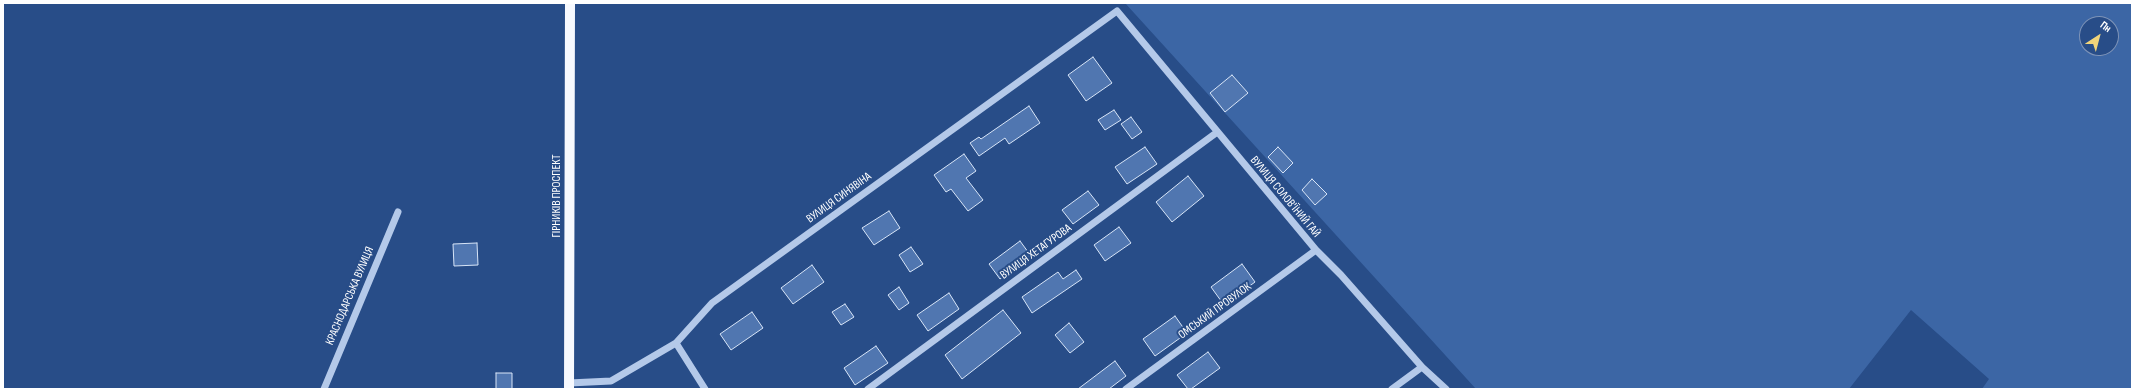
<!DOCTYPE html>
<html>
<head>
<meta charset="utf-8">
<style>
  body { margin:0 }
  #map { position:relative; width:2135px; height:392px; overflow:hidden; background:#284d88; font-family:"Sofia Sans Condensed",sans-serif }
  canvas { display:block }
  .frame { position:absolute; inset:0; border:4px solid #fff; pointer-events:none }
  .north { position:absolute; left:2079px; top:16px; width:40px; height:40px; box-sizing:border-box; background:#284d88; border:1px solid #7e94b8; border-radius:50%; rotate:36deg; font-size:11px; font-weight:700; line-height:16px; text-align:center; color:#fff }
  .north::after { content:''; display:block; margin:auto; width:14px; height:18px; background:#f1d47a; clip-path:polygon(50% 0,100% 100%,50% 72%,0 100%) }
</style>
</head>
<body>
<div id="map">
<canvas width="2135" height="392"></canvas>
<div class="frame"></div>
<div class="north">Пн</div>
</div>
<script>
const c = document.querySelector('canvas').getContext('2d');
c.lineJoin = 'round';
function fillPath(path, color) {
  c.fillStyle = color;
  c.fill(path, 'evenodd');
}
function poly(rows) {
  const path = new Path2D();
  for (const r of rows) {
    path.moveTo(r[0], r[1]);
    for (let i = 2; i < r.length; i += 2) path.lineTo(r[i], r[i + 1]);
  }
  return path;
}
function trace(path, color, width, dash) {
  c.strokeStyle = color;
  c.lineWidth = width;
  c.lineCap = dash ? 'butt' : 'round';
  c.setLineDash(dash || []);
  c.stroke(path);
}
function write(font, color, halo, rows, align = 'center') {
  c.font = font + ' "Sofia Sans Condensed",sans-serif';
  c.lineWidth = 4;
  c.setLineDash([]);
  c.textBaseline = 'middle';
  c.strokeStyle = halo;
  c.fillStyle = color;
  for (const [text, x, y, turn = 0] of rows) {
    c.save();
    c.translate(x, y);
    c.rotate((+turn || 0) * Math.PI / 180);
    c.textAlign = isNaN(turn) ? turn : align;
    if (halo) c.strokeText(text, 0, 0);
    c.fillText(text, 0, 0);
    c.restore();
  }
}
const green = poly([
  [1125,3,2132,3,2132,389,1982,389,1989,379,1911,310,1849,389,1476,389],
  [2087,24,2111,24,2111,48,2087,48]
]);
const building = poly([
  [1093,57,1112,83,1086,101,1068,75,1093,57],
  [1232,75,1248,93,1225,112,1210,93,1232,75],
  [1029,106,1040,123,1009,144,1005,138,979,156,970,143,979,137,981,139,1029,106],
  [1114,110,1121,120,1105,130,1098,120,1114,110],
  [1131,117,1142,132,1132,139,1121,124,1131,117],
  [1145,147,1157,164,1127,184,1115,167,1145,147],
  [1278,147,1293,163,1283,173,1268,157,1278,147],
  [964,154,976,171,966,178,983,200,968,211,951,189,946,192,934,175,964,154],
  [1188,176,1204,196,1172,222,1156,202,1188,176],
  [1312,179,1327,194,1315,205,1302,190,1312,179],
  [1088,191,1099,205,1073,224,1062,210,1088,191],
  [889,211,900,228,874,245,862,228,889,211],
  [1119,227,1131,243,1105,261,1094,245,1119,227],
  [1020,241,1031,256,1000,279,989,264,1020,241],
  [477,243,478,265,454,266,453,244,477,243],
  [911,247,923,264,910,272,899,255,911,247],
  [1242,264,1255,282,1224,305,1211,287,1242,264],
  [812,265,824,282,793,304,781,288,812,265],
  [1076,270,1082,279,1032,313,1022,297,1058,272,1063,279,1076,270],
  [899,287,909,303,899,310,888,295,899,287],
  [949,293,959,309,928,331,917,315,949,293],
  [845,304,854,317,841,325,832,312,845,304],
  [1003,310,1021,333,962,379,945,355,1003,310],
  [752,312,763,328,731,350,720,334,752,312],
  [1175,316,1187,333,1155,356,1143,339,1175,316],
  [1069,323,1084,342,1070,353,1055,335,1069,323],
  [876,346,888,363,855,385,844,368,876,346],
  [1208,352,1220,368,1191,389,1188,389,1177,375,1208,352],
  [1115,361,1126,376,1109,389,1078,389,1115,361],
  [496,373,512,373,512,389,496,389,496,373]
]);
const minor = poly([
  [676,343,705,389],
  [569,383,611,381,676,343,712,303,1117,11,1316,250,1341,275,1422,367,1446,389],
  [324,389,398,212],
  [868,389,1216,133],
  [1126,389,1316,250],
  [1392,389,1422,367]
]);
const major = poly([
  [569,389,570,3]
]);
const streetNames = [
  ["ГІРНИКІВ ПРОСПЕКТ",557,196,-90],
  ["ВУЛИЦЯ СОЛОВ'ЇНИЙ ГАЙ",1285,197,50],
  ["ВУЛИЦЯ СИНЯВІНА",839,198,-36],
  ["ВУЛИЦЯ ХЕТАГУРОВА",1036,252,-36],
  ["КРАСНОДАРСЬКА ВУЛИЦЯ",350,296,-67],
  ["ОМСЬКИЙ ПРОВУЛОК",1215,311,-36]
];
fillPath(green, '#3c66a5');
fillPath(building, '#5076b0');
trace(building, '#d8e5f7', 1);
trace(minor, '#b4c9e9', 7);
trace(major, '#f7f9fe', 10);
write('12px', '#fff', '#284d88', streetNames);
</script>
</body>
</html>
